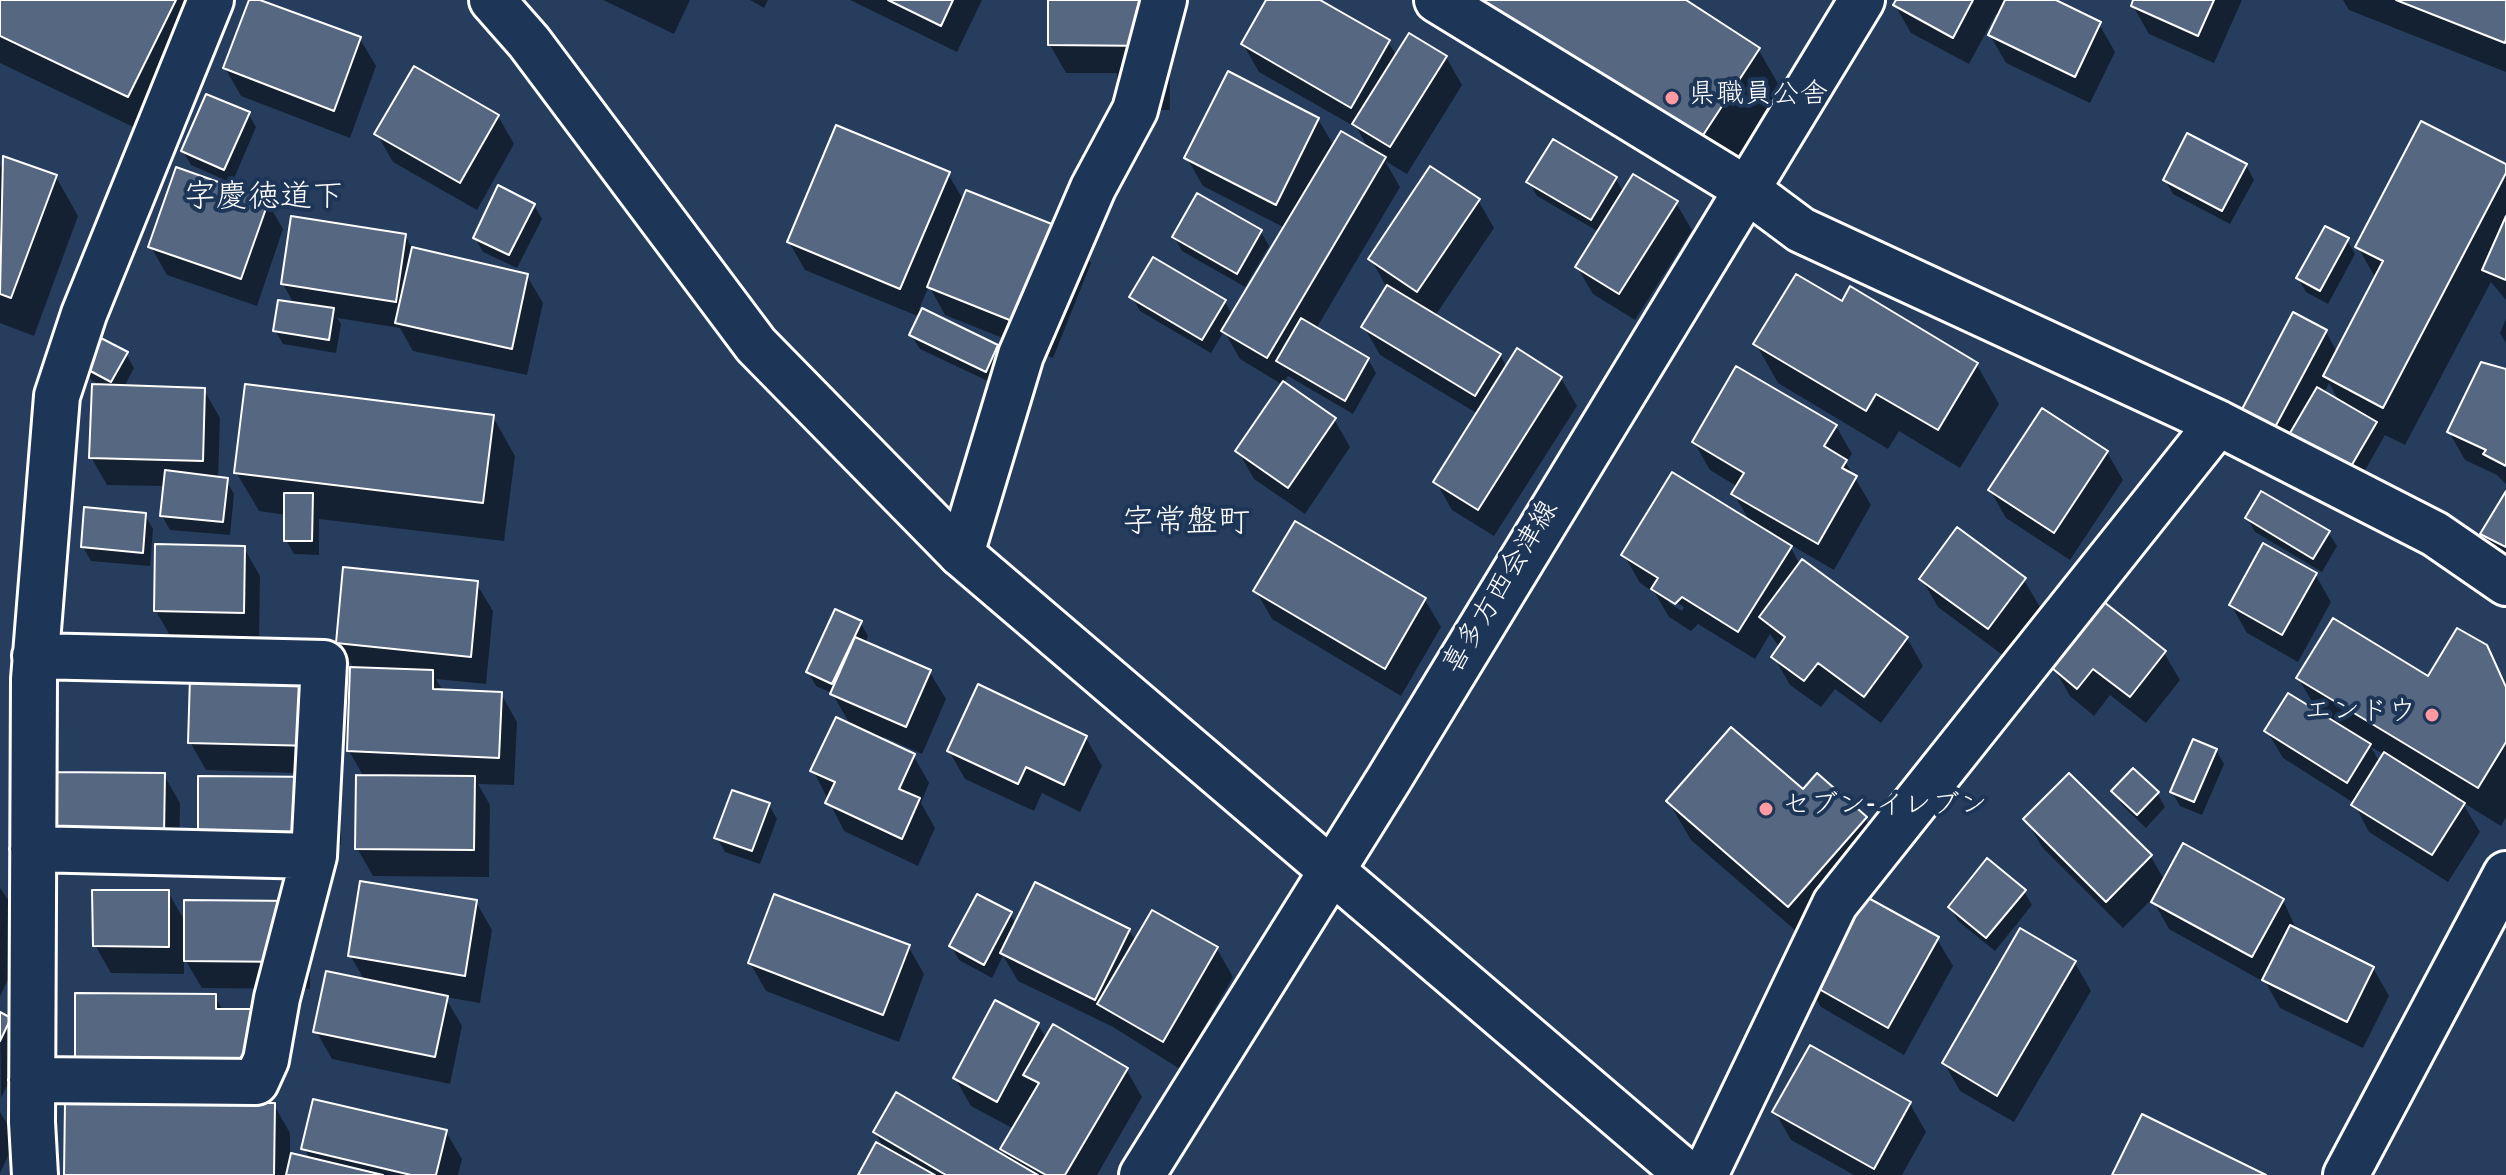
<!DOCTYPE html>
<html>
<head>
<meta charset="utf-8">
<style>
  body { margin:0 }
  canvas { display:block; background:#263d5e }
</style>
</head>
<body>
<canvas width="2506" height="1175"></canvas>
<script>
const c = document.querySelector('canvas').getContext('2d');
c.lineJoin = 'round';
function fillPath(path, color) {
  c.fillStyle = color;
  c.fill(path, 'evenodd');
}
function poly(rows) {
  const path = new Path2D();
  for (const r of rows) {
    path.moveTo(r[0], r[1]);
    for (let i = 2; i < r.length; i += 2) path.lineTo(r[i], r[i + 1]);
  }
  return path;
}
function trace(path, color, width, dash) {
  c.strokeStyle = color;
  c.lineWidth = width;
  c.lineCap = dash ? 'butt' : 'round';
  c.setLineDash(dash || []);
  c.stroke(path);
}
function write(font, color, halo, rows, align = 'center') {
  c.font = font + ' Dekko,"Klee One",sans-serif';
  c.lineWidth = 8;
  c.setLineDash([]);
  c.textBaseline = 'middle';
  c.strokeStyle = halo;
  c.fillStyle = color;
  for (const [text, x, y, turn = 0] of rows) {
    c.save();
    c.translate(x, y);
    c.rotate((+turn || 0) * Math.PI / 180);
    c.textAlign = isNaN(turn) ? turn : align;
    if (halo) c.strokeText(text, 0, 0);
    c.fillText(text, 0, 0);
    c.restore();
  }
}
const shadow = poly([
  [0,0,185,0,202,30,150,135,0,63],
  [251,0,360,39,376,66,350,138,241,96,225,68],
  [603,0,690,0,674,34],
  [750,0,768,0,764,8],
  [850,0,982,0,957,52],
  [1049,0,1169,16,1170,110,1125,110,1117,96,1117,73,1066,73,1050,45],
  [1269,0,1316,0,1388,42,1397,56,1446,57,1462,85,1407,174,1385,161,1400,187,1316,329,1368,359,1376,373,1353,414,1288,376,1283,384,1334,419,1350,447,1305,514,1254,479,1238,451,1283,385,1240,359,1224,331,1211,353,1140,311,1132,297,1225,302,1233,316,1285,228,1203,186,1187,158,1318,119,1334,146,1369,150,1357,128,1259,72,1243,44],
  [1682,0,1758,49,1791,106,1727,204,1481,45],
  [1898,0,2051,0,2099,24,2115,52,2090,103,2006,63,1990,35,2000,15,1996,14,1969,64,1911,33,1895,5],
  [2135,0,2242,0,2214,63,2149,34,2133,6],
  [2343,0,2506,0,2506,72,2349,10],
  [248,113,256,127,232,183,191,165,183,151],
  [498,116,514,144,477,210,393,162,377,134],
  [4,158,56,177,78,216,34,336,0,323,0,168],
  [2246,165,2254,180,2230,224,2173,194,2165,180],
  [2506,167,2506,300,2491,282,2405,445,2385,435,2359,481,2258,441,2326,332,2337,352,2376,279,2358,247],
  [2329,383,2340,403,2324,393],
  [948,174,964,201,1075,235,1091,263,1053,358,945,315,929,286,919,309,997,347,1005,361,994,384,920,349,911,335,920,317,805,270,789,242],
  [1616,179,1623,192,1676,203,1692,230,1635,320,1593,294,1577,267,1599,232,1537,196,1529,182],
  [1478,200,1494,228,1435,316,1500,355,1507,368,1561,378,1577,406,1494,536,1452,510,1436,482,1478,414,1380,355,1364,327,1387,288,1371,259],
  [267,201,283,229,257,306,167,275,151,247],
  [534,205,542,219,517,268,483,252,475,238],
  [1261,232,1269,246,1245,287,1182,251,1174,237],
  [405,235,413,250,527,276,543,303,527,375,413,351,400,328,337,318,341,324,336,353,283,344,275,330,294,304,283,284],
  [2347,240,2355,254,2328,304,2306,292,2298,278],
  [1842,304,1977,365,1999,404,1960,468,1899,431,1888,449,1778,383,1756,344],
  [2506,319,2506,343,2500,333],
  [126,354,134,368,124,387,204,390,220,418,218,479,226,480,234,494,230,535,170,530,162,516,165,486,107,485,91,457,104,387,91,380,83,366],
  [2490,364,2506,371,2506,484,2497,475,2465,460,2449,432],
  [493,417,515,456,504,541,319,519,319,555,294,554,286,540,286,515,259,511,236,472],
  [1836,426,1852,454,1846,463,1871,505,1834,570,1789,544,1800,565,1907,638,1923,666,1881,723,1835,689,1821,707,1790,685,1774,657,1780,648,1770,634,1755,659,1698,624,1691,631,1669,617,1655,593,1640,583,1624,555,1750,522,1734,494,1738,487,1710,470,1694,442],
  [1669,598,1684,607,1682,611,1669,603],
  [2107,452,2123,480,2070,560,2006,518,1990,490],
  [2506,493,2506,566,2498,562,2482,534],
  [145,515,153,529,150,566,91,561,83,547],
  [2247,518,2328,532,2337,546,2322,572,2255,532],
  [244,548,260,576,259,640,172,639,156,611],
  [2315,574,2331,602,2298,662,2247,633,2231,605],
  [1922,579,2024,580,2040,607,2004,656,1938,607],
  [476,583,493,611,486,684,436,679,443,691,501,694,517,722,514,785,478,784,490,805,489,877,373,876,357,848,364,777,349,751,354,669,338,643],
  [1256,591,1425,600,1441,627,1401,696,1272,619],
  [860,622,868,636,865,643,929,671,946,699,922,754,884,737,883,741,913,755,929,783,921,803,935,828,918,866,844,831,813,770,851,726,832,693,816,686,808,672],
  [2486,647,2506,682,2506,817,2501,826,2462,802,2480,832,2448,882,2369,832,2354,803,2283,758,2267,731,2320,715,2298,678,2429,678],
  [2371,747,2385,755,2380,763],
  [2164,653,2180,680,2146,723,2110,695,2094,716,2070,696,2054,668],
  [316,681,330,774,206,770,190,742],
  [1086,738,1102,766,1080,812,1042,793,1034,811,965,779,949,751],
  [2216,750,2224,764,2202,815,2180,806,2172,792],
  [164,775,180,803,179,863,57,834],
  [2069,776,2151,857,2165,881,2283,900,2297,931,2373,968,2389,996,2363,1048,2280,1008,2266,983,2169,929,2152,899,2123,928,2042,847,2026,819],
  [325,779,341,807,341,845,312,845,312,877,216,876,200,848],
  [2114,791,2157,793,2165,807,2146,828,2122,805],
  [1803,792,1865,818,1887,857,1856,893,1937,939,1953,966,1904,1055,1821,1007,1805,980,1811,944,1691,840,1668,801],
  [769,805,777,819,760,864,725,852,717,838],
  [0,888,20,917,23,949,0,996],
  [2024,891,2032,905,1995,951,1958,921,1950,907],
  [168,892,186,923,310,931,310,989,202,988,184,958,184,974,111,973,95,945],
  [476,902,492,930,480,1003,445,997,462,1026,450,1084,332,1059,316,1031,365,981,350,955],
  [1010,914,1016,924,1129,930,1136,942,1217,949,1233,977,1180,1069,1113,1027,1018,981,1003,956,992,978,959,960,951,946],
  [908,946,924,974,899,1042,766,991,750,963],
  [2075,963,2091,991,2014,1122,1960,1091,1944,1063],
  [215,996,223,1011,250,1011,267,1038,93,1087],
  [0,1014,10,1019,26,1047,1,1098],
  [1038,1025,1047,1039,1126,1069,1142,1097,1097,1175,860,1175,884,1149,875,1132,1010,1161,1003,1149,1014,1129,971,1106,955,1078],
  [1910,1104,1926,1132,1902,1175,1854,1175,1791,1140,1775,1112],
  [274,1105,290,1133,290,1154,310,1159,304,1148,446,1132,462,1159,458,1175,67,1175],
  [0,1112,16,1139,0,1173]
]);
const building = poly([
  [0,0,176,0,128,97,0,36,0,0],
  [249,0,260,0,361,37,334,111,223,68,249,0],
  [888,0,953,0,941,26,888,0],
  [1048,0,1154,0,1154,46,1048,45,1048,0],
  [1266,0,1320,0,1390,40,1351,108,1241,44,1266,0],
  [1464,0,1686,0,1760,48,1694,149,1464,0],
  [1896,0,1973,0,1953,38,1893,5,1896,0],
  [2005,0,2056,0,2101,22,2075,77,1988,35,2005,0],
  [2133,0,2214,0,2198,36,2131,6,2133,0],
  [2396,0,2506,0,2506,39,2505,43,2396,0],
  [1409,33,1447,56,1390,147,1352,124,1409,33],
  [414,66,499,115,460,183,374,134,414,66],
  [1228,71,1319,118,1276,205,1184,158,1228,71],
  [206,94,250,112,224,170,181,151,206,94],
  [2421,121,2506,164,2506,173,2383,408,2323,376,2383,261,2355,247,2421,121],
  [836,125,950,172,900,289,787,242,836,125],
  [1341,131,1386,157,1267,358,1221,331,1341,131],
  [2187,133,2247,164,2222,211,2163,180,2187,133],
  [1553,139,1617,177,1591,220,1526,182,1553,139],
  [3,156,57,175,11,298,0,294,3,156],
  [1430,166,1480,199,1417,292,1368,259,1430,166],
  [176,167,269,200,241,279,148,247,176,167],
  [1633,174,1678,201,1619,294,1575,267,1633,174],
  [498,185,535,204,509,255,473,238,498,185],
  [966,190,1077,234,1037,331,927,287,966,190],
  [1197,193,1262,230,1237,274,1172,237,1197,193],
  [291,216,406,234,396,302,281,284,291,216],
  [2506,216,2506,280,2482,270,2506,216],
  [2325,226,2349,238,2320,291,2296,278,2325,226],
  [412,247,528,274,512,349,395,323,412,247],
  [1153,257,1226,300,1202,340,1129,297,1153,257],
  [1796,274,1842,301,1850,286,1978,363,1938,430,1876,394,1866,411,1753,344,1796,274],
  [1387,285,1501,354,1475,396,1361,327,1387,285],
  [278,300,334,308,329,340,273,331,278,300],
  [922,308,998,345,986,372,909,335,922,308],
  [2293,312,2327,330,2273,431,2240,413,2293,312],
  [1301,318,1369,358,1345,401,1276,361,1301,318],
  [97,336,128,352,111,382,81,366,97,336],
  [1517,348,1562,377,1478,510,1433,482,1517,348],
  [2481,362,2506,369,2506,466,2483,454,2486,450,2447,432,2481,362],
  [1736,366,1837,425,1824,446,1847,460,1842,468,1857,476,1818,544,1731,494,1744,473,1692,442,1736,366],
  [1283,381,1336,418,1288,488,1235,451,1283,381],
  [92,384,205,388,203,461,89,458,92,384],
  [245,384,494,415,483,503,234,473,245,384],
  [2317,387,2377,422,2350,468,2290,433,2317,387],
  [2042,408,2108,451,2054,533,1988,490,2042,408],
  [165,470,228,478,223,522,160,516,165,470],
  [1672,472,1792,546,1738,632,1682,597,1675,604,1651,589,1658,578,1621,555,1672,472],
  [2261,491,2330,531,2313,559,2245,518,2261,491],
  [2506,491,2506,547,2480,534,2506,491],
  [284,493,313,493,312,541,284,541,284,493],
  [84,507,146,513,143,553,81,547,84,507],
  [1295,521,1426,598,1385,669,1253,591,1295,521],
  [1957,527,2026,578,1988,629,1919,579,1957,527],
  [2263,543,2317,573,2282,635,2229,605,2263,543],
  [155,544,245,546,244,613,154,611,155,544],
  [1802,559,1908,637,1864,697,1818,663,1804,681,1771,657,1785,637,1759,617,1802,559],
  [343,567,478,581,471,657,336,643,343,567],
  [2104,602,2166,651,2130,697,2093,669,2077,689,2052,668,2104,602],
  [835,609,862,621,832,684,806,672,835,609],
  [2333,618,2428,676,2457,628,2487,645,2506,687,2506,742,2478,788,2296,678,2333,618],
  [855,637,931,670,906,727,830,694,855,637],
  [350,667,433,670,433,689,502,692,499,758,347,751,350,667],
  [190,677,317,679,315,746,188,743,190,677],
  [978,684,1087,736,1064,785,1026,767,1018,784,947,751,978,684],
  [2288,693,2371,744,2347,783,2264,731,2288,693],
  [836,717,915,754,899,789,920,798,902,839,825,803,835,782,810,771,836,717],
  [1731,727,1803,789,1817,773,1867,817,1788,907,1666,801,1731,727],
  [2193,739,2217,749,2194,802,2170,792,2193,739],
  [2384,752,2465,803,2432,855,2351,805,2384,752],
  [2133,768,2159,792,2137,815,2111,791,2133,768],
  [56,772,165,773,164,835,55,835,56,772],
  [2069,773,2152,855,2106,902,2023,819,2069,773],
  [356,775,475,776,474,850,355,849,356,775],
  [198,776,326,777,297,850,198,849,198,776],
  [732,790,770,803,752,851,714,838,732,790],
  [2183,843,2284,899,2252,957,2151,902,2183,843],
  [1987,858,2026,890,1986,938,1948,907,1987,858],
  [360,881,477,900,465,976,348,956,360,881],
  [1035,882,1130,929,1095,1000,1000,953,1035,882],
  [92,890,169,890,169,947,93,946,92,890],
  [1854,890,1939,937,1888,1028,1803,980,1854,890],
  [774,894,910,945,883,1015,748,963,774,894],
  [977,894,1012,912,984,965,949,946,977,894],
  [184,900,296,901,295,962,184,961,184,900],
  [1152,910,1218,947,1163,1042,1097,1004,1152,910],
  [2290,925,2374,967,2347,1022,2262,980,2290,925],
  [2020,928,2076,961,1997,1096,1942,1063,2020,928],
  [326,971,448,996,435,1057,313,1032,326,971],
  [75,993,216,994,216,1009,252,1009,251,1062,75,1060,75,993],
  [995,1000,1039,1023,997,1102,953,1078,995,1000],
  [0,1012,11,1018,0,1041,0,1012],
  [1053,1024,1128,1068,1065,1175,1046,1175,1000,1149,1039,1083,1023,1075,1053,1024],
  [1810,1045,1911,1102,1874,1169,1772,1112,1810,1045],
  [896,1092,1038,1175,946,1175,873,1132,896,1092],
  [313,1099,447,1130,436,1175,411,1175,301,1149,313,1099],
  [65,1102,275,1103,274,1175,64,1175,65,1102],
  [2142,1114,2266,1175,2112,1175,2142,1114],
  [876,1142,935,1175,858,1175,876,1142],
  [291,1153,383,1175,286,1175,291,1153]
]);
const street = poly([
  [1437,0,1746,189,1801,230,2218,423,2435,534,2506,583],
  [961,554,1021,355,1093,188,1135,110,1164,0],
  [33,849,314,856],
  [32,1080,256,1082,266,1060,277,998,314,856,324,663,35,656],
  [35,1175,32,1122,34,679,57,396,84,314,211,0],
  [1705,1175,1835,904,2218,423],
  [2346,1175,2506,874]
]);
const secondary = poly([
  [492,0,529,42,756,345,961,554,1688,1175]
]);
const primary = poly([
  [1142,1175,1389,779,1862,0]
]);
const markers = [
  [1672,98,8,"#ff9aa2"],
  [2432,715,8,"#ff9aa2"],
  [1766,809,8,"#ff9aa2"]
];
const poiNames = [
  ["県職員公舎",1688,98],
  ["エンドウ",2416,715,"right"],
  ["セブン-イレブン",1782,809]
];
const streetNames = [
  ["喜多方西会津線",1504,589,-59]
];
const quarterNames = [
  ["字慶徳道下",264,202],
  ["字常盤町",1186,527]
];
fillPath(shadow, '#0007');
fillPath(building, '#556781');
trace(building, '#fff', 2);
trace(street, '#fff', 50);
trace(secondary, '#fff', 50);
trace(primary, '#fff', 50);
trace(street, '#1d3557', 44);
trace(secondary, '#1d3557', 44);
trace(primary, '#1d3557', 44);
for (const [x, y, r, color] of markers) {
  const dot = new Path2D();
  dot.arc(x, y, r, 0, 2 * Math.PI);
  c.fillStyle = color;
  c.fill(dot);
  trace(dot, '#1d3557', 3);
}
write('28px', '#fff', '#1d3557', poiNames, 'left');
write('28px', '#fff', '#1d3557', streetNames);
write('32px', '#fff', '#1d3557', quarterNames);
</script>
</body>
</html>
